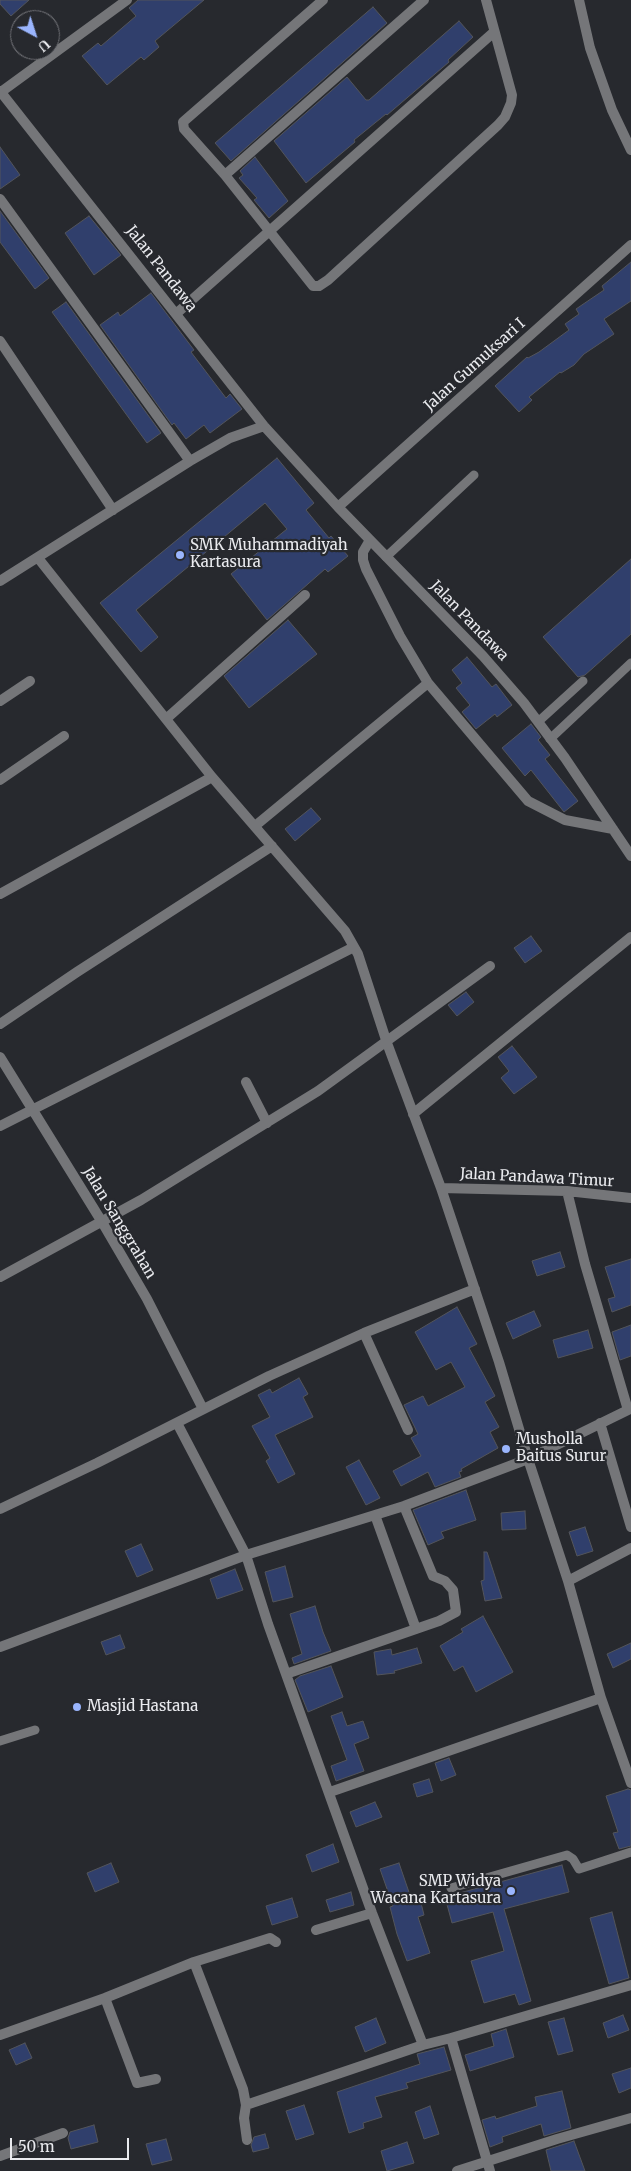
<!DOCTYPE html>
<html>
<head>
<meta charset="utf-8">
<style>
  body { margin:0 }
  #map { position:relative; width:631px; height:2171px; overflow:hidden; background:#27292e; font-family:Merriweather,serif }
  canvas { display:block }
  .north { position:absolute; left:10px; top:10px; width:50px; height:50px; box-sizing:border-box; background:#27292e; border:1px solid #75767b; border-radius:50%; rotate:140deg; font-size:14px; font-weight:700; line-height:20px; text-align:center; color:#e9eaee }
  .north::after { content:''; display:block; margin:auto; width:18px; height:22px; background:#9ab5fd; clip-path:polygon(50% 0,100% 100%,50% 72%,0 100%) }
  .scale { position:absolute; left:10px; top:2138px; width:119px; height:22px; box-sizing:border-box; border:2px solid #e9eaee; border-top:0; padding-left:6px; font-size:15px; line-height:18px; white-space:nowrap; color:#e9eaee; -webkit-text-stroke:4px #27292e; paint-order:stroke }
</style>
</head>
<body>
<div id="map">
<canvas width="631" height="2171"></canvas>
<div class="north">U</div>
<div class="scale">50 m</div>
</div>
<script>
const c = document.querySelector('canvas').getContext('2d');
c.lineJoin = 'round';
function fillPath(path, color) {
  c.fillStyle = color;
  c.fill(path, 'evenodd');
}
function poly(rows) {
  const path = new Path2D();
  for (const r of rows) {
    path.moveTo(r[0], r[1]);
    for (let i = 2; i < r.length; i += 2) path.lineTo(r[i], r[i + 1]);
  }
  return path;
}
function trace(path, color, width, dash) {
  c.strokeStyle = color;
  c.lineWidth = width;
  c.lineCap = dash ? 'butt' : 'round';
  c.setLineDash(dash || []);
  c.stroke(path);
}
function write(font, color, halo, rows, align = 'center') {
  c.font = font + ' Merriweather,serif';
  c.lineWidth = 4.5;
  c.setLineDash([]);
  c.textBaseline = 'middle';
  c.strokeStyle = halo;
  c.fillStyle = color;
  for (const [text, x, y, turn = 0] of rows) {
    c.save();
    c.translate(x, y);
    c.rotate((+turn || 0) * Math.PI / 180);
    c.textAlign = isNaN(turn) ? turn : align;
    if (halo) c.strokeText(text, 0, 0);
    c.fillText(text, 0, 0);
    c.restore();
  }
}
const building = poly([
  [0,0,29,0,11,16,0,4,0,0],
  [138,0,204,0,155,41,159,47,144,60,141,57,107,85,82,56,98,43,101,46,136,16,129,8,138,0],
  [373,7,387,23,231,161,215,143,373,7],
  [459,21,473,37,448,60,449,62,387,115,386,114,354,140,355,142,306,183,274,141,347,77,366,100,369,100,459,21],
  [0,147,20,175,0,189,0,147],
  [255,157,288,201,269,218,254,200,257,198,239,178,243,175,240,171,255,157],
  [0,211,49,278,35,289,0,242,0,211],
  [89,216,121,255,94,275,65,233,89,216],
  [631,262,631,301,604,319,614,334,584,354,574,365,561,373,560,372,529,397,532,400,519,412,495,386,527,357,528,358,539,352,569,330,565,324,579,314,576,309,604,290,602,286,631,262],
  [151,293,194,350,191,352,213,381,226,398,230,394,242,409,210,433,204,425,186,439,174,423,172,425,100,325,118,312,120,316,151,293],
  [66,302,161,433,147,443,52,312,66,302],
  [277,458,314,503,306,510,329,538,331,536,348,556,328,572,325,569,267,620,231,574,287,529,265,503,136,610,158,637,141,652,100,603,277,458],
  [631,559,631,634,585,675,578,677,543,637,631,559],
  [288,620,317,654,249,708,224,676,288,620],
  [467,657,492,687,496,684,512,705,497,717,495,714,476,729,462,712,470,705,456,688,462,683,452,670,467,657],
  [531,724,541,737,538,740,550,755,545,759,578,801,564,812,531,770,525,776,502,748,531,724],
  [311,808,321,819,295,841,285,829,311,808],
  [531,936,542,951,525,963,514,948,531,936],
  [466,992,474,1002,457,1016,448,1005,466,992],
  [512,1046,537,1077,514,1094,501,1078,509,1071,498,1057,512,1046],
  [560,1252,565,1267,537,1276,532,1261,560,1252],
  [631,1259,631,1305,612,1312,608,1299,615,1297,605,1267,631,1259],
  [457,1307,477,1344,469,1348,495,1396,485,1402,499,1427,490,1432,498,1448,461,1469,462,1471,459,1472,461,1477,435,1487,428,1472,401,1486,393,1471,421,1456,411,1438,418,1434,404,1405,423,1396,428,1406,465,1387,451,1362,436,1370,415,1332,457,1307],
  [534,1311,541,1326,513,1339,506,1323,534,1311],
  [631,1325,631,1356,620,1360,612,1332,631,1325],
  [588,1330,593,1348,558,1358,553,1340,588,1330],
  [299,1378,308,1394,303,1397,313,1417,275,1435,295,1474,278,1483,266,1461,270,1458,252,1426,270,1417,258,1395,270,1389,272,1393,299,1378],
  [359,1460,380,1498,366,1505,346,1467,359,1460],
  [466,1490,476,1520,441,1532,444,1538,428,1545,413,1510,466,1490],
  [525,1511,526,1529,502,1530,501,1513,525,1511],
  [585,1527,593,1551,577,1556,569,1532,585,1527],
  [141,1544,153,1570,137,1577,125,1551,141,1544],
  [484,1552,487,1552,502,1598,485,1601,481,1581,484,1580,484,1552],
  [285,1566,293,1597,273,1602,265,1572,285,1566],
  [235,1569,243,1590,217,1599,210,1579,235,1569],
  [315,1606,323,1632,331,1651,294,1664,292,1658,302,1654,290,1614,315,1606],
  [483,1616,513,1672,476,1692,463,1666,454,1671,440,1646,463,1632,461,1629,483,1616],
  [120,1635,125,1648,106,1655,101,1642,120,1635],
  [631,1643,631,1659,613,1668,607,1654,631,1643],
  [417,1648,422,1663,394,1671,395,1673,377,1675,374,1652,391,1649,392,1655,417,1648],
  [331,1666,343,1697,308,1712,295,1680,300,1676,331,1666],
  [342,1712,347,1726,363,1721,369,1738,354,1744,364,1771,336,1781,331,1766,347,1760,331,1716,342,1712],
  [449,1758,456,1775,441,1781,435,1763,449,1758],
  [429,1779,433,1792,417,1797,413,1784,429,1779],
  [628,1789,631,1790,631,1846,619,1849,613,1833,618,1832,606,1796,628,1789],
  [375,1802,382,1817,356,1827,350,1812,375,1802],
  [333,1844,339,1862,312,1872,306,1855,333,1844],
  [111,1863,119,1882,95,1892,87,1873,111,1863],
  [399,1863,412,1901,420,1899,424,1915,418,1917,430,1953,407,1961,397,1934,390,1907,393,1906,380,1869,399,1863],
  [562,1865,569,1892,504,1909,531,2001,519,2005,515,1994,484,2003,471,1961,504,1951,493,1912,452,1923,445,1897,562,1865],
  [351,1892,354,1905,330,1912,326,1900,351,1892],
  [292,1898,298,1917,272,1925,266,1906,292,1898],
  [612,1912,629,1978,609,1984,590,1918,612,1912],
  [623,2015,629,2030,608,2038,603,2023,623,2015],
  [376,2018,386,2043,365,2052,355,2027,376,2018],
  [564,2018,573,2051,558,2055,548,2022,564,2018],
  [506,2029,514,2057,470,2071,465,2055,494,2046,491,2034,506,2029],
  [25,2043,32,2058,16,2065,9,2050,25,2043],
  [444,2047,451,2070,406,2083,408,2088,375,2097,382,2117,363,2123,364,2128,349,2133,337,2092,420,2064,417,2054,444,2047],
  [631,2068,631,2088,619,2093,612,2074,631,2068],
  [562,2091,571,2128,544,2136,541,2124,502,2137,503,2142,490,2147,482,2120,495,2116,496,2119,537,2106,535,2097,562,2091],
  [304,2105,314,2134,296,2140,286,2111,304,2105],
  [430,2106,439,2134,424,2139,415,2112,430,2106],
  [94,2125,98,2142,71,2149,68,2138,70,2132,94,2125],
  [265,2134,269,2148,253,2152,251,2145,254,2137,265,2134],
  [166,2139,172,2160,152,2165,146,2144,166,2139],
  [574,2141,585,2171,551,2171,546,2150,574,2141],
  [407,2142,414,2163,387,2171,381,2151,407,2142]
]);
const service = poly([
  [386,557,474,475],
  [539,721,583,681],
  [550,739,631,663],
  [0,1741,35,1730],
  [451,1888,567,1855,573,1859,579,1869,631,1852]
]);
const minor = poly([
  [424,0,225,175,313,286,319,286,328,280,498,125,505,117,511,103,512,95,486,0],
  [579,0,590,48,612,110,631,150],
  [0,91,264,426,338,507,483,656,524,703,565,758,631,856],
  [1,92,127,0],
  [225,175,184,129,183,122,323,0],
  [0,199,190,461],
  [177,313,494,32],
  [0,341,113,510],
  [338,507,631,245],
  [38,558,212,777,345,931,358,954,387,1043,441,1188,499,1362,528,1459,568,1581,601,1698,631,1783],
  [0,581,190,461,230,438,264,426],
  [428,683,528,801,565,820,613,829],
  [0,701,30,681],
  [166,719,305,595],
  [0,780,64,736],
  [255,826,428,683,400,636,366,569,363,560,363,552,370,540],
  [0,894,212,777],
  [0,1024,77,972,272,846],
  [0,1057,102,1222,147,1299,203,1409],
  [246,1082,267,1123],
  [413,1114,631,937],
  [0,1126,354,947],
  [441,1188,567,1191,631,1198],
  [0,1277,141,1200,318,1091,490,966],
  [364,1333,408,1430],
  [177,1423,246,1555,268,1624,372,1913,423,2045,451,2038,490,2171],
  [600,1423,631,1527],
  [0,1509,97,1463,269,1376,364,1333,475,1289],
  [375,1515,416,1629],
  [568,1581,631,1548],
  [0,1647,246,1555,404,1506,528,1459,628,1410,585,1264,567,1191],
  [286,1674,439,1621,456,1612,453,1590,445,1581,433,1576,404,1506],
  [330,1792,601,1698],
  [316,1930,372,1913],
  [194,1962,270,1938,276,1942],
  [105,1998,137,2083,156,2079],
  [0,2035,105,1998,194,1962,243,2089,246,2105,423,2045],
  [451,2038,631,1985],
  [246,2105,244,2118,247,2140],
  [0,2156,63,2133],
  [457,2171,557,2139,631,2118]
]);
const markers = [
  [180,555,5,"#9ab5fd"],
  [506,1449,5,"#9ab5fd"],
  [77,1707,5,"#9ab5fd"],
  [511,1891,5,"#9ab5fd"]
];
const streetNames = [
  ["Jalan Pandawa",161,269,52],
  ["Jalan Gumuksari I",475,365,-42],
  ["Jalan Pandawa",469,621,46],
  ["Jalan Pandawa Timur",537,1178,3],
  ["Jalan Sanggrahan",119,1223,59]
];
const poiNames = [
  ["SMK Muhammadiyah",190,546],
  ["Kartasura",190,563],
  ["Musholla",516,1440],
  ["Baitus Surur",516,1457],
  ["Masjid Hastana",87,1707],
  ["SMP Widya",501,1882,"right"],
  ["Wacana Kartasura",501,1899,"right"]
];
fillPath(building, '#303f6c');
trace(building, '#53555b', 1);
trace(service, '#757679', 9);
trace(minor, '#757679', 10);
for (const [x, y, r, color] of markers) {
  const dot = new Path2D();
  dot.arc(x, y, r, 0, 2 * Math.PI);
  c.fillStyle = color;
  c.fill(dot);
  trace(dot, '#27292e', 2);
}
write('15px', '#e9eaee', '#27292e', streetNames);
write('15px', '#e9eaee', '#27292e', poiNames, 'left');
</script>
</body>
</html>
